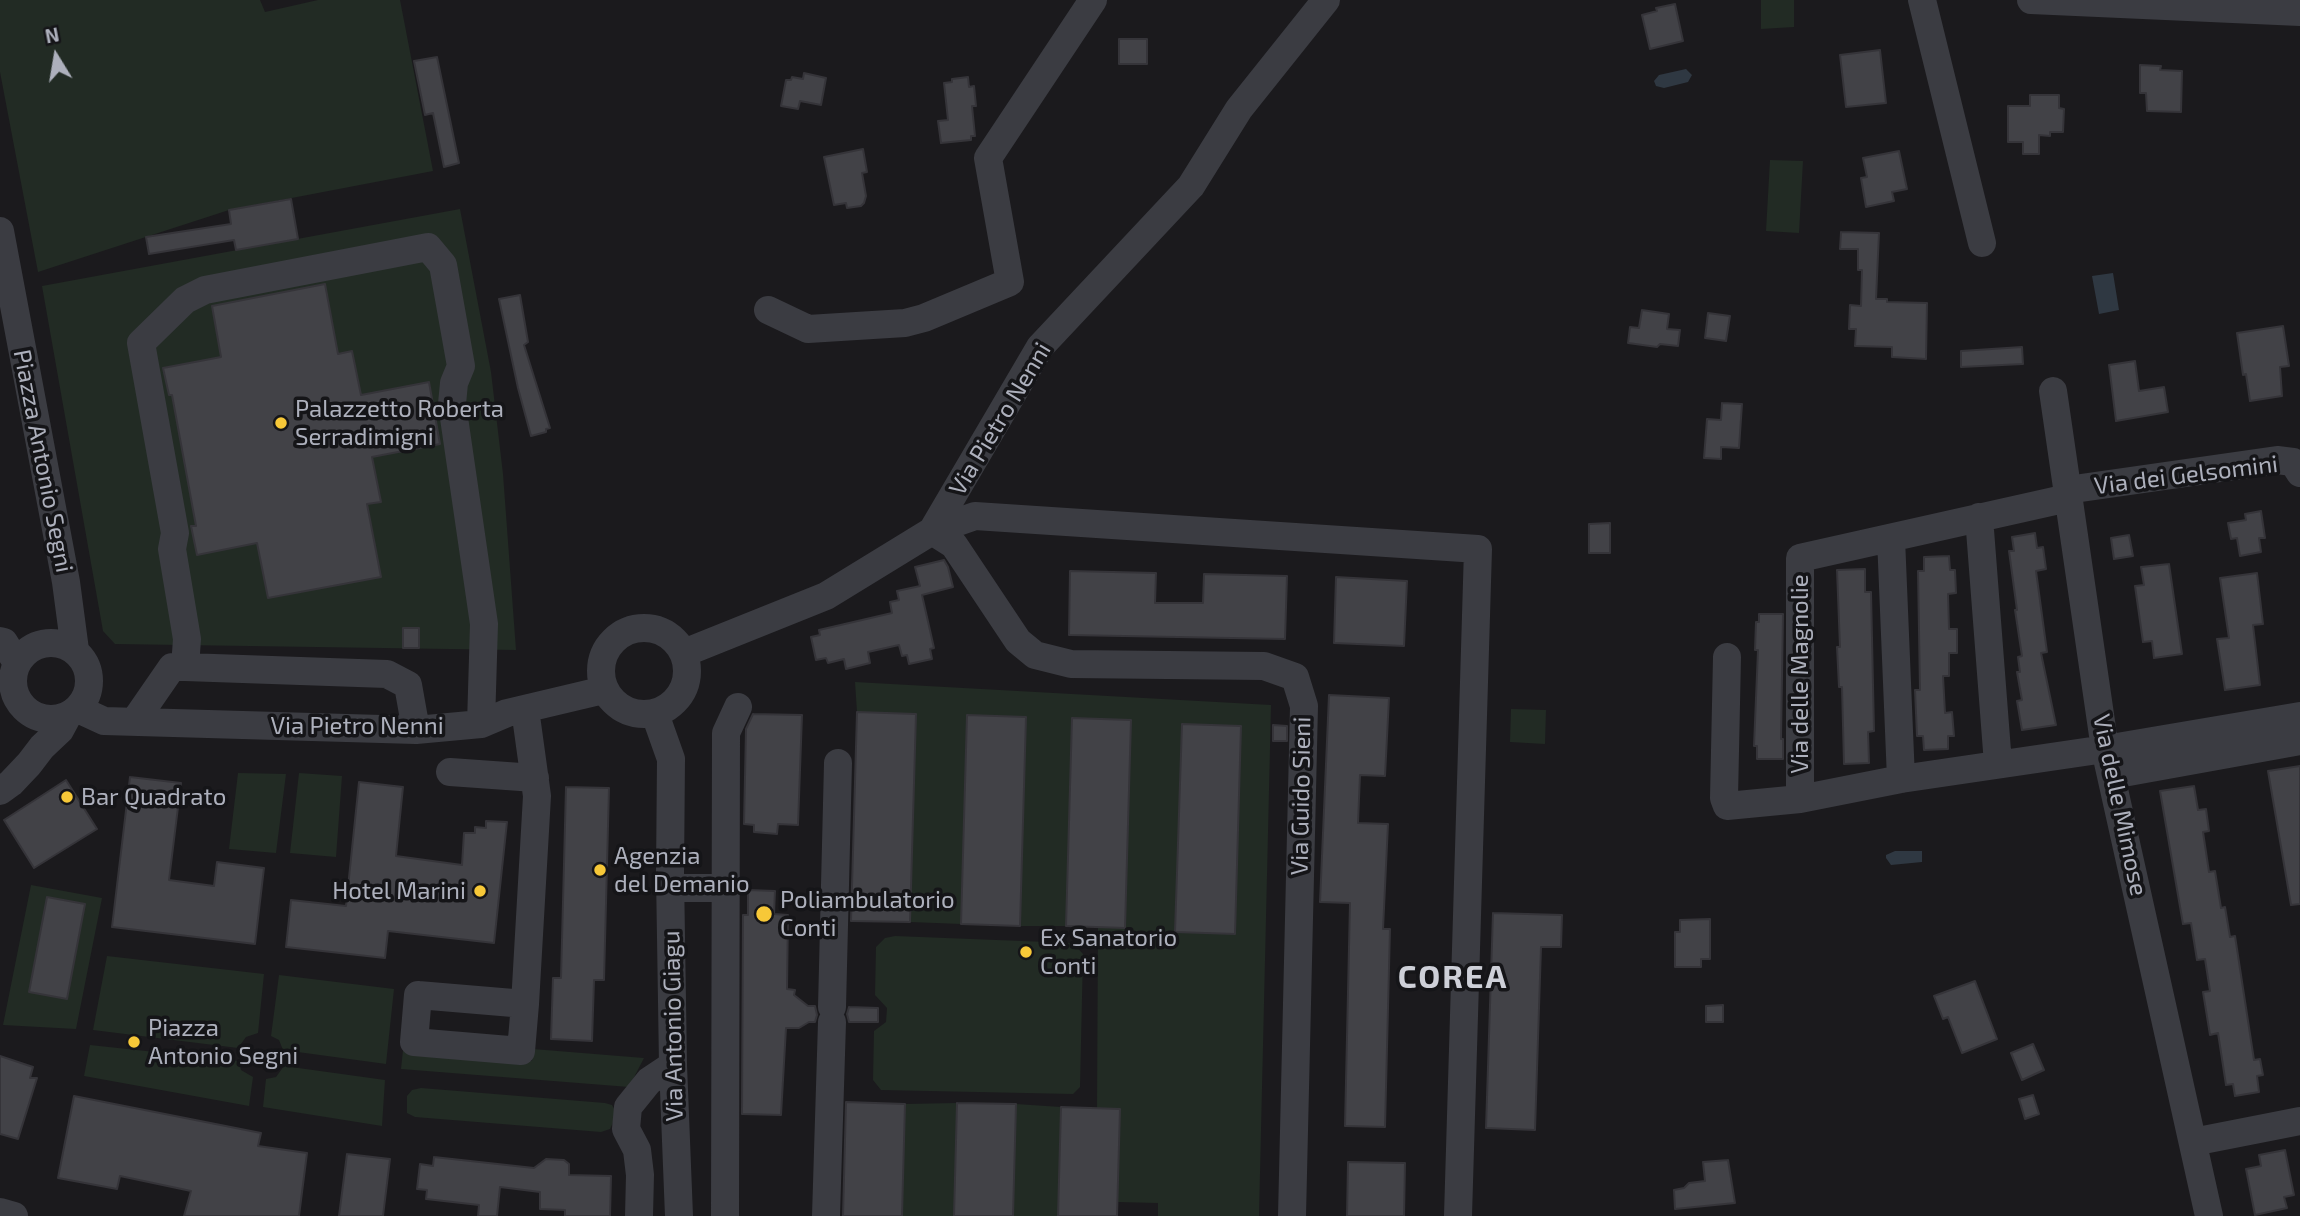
<!DOCTYPE html>
<html>
<head>
<meta charset="utf-8">
<style>
  body { margin:0 }
  #map { position:relative; width:2300px; height:1216px; overflow:hidden; background:#1b1a1d; font-family:"Exo 2",sans-serif }
  canvas { display:block }
  .north { position:absolute; left:21px; top:21px; width:70px; height:70px; -webkit-text-stroke:5px #151518; paint-order:stroke; rotate:349deg; font-size:19px; font-weight:700; line-height:28px; text-align:center; color:#adb0bc }
  .north::after { content:''; display:block; margin:auto; width:24px; height:32px; background:#adb0bc; clip-path:polygon(50% 0,100% 100%,50% 72%,0 100%) }
</style>
</head>
<body>
<div id="map">
<canvas width="2300" height="1216"></canvas>
<div class="north">N</div>
</div>
<script>
const c = document.querySelector('canvas').getContext('2d');
c.lineJoin = 'round';
function fillPath(path, color) {
  c.fillStyle = color;
  c.fill(path, 'evenodd');
}
function poly(rows) {
  const path = new Path2D();
  for (const r of rows) {
    if (r.length === 3) {
      path.moveTo(r[0] + r[2], r[1]);
      path.arc(r[0], r[1], r[2], 0, 2 * Math.PI);
      continue;
    }
    path.moveTo(r[0], r[1]);
    for (let i = 2; i < r.length; i += 2) path.lineTo(r[i], r[i + 1]);
  }
  return path;
}
function trace(path, color, width, dash) {
  c.strokeStyle = color;
  c.lineWidth = width;
  c.lineCap = dash ? 'butt' : 'round';
  c.setLineDash(dash || []);
  c.stroke(path);
}
function write(font, color, halo, rows, align = 'center') {
  c.font = font + ' "Exo 2",sans-serif';
  c.lineWidth = 7;
  c.setLineDash([]);
  c.textBaseline = 'middle';
  c.strokeStyle = halo;
  c.fillStyle = color;
  for (const [text, x, y, turn = 0] of rows) {
    c.save();
    c.translate(x, y);
    c.rotate((+turn || 0) * Math.PI / 180);
    c.textAlign = isNaN(turn) ? turn : align;
    if (halo) c.strokeText(text, 0, 0);
    c.fillText(text, 0, 0);
    c.restore();
  }
}
const green = poly([
  [0,0,260,0,265,12,318,0,400,0,433,171,229,210,38,272,0,72],
  [1761,0,1794,0,1794,27,1761,29],
  [1770,160,1803,161,1799,233,1766,231],
  [460,209,491,372,503,474,516,650,115,644,103,631,42,286],
  [855,682,1271,705,1259,1216,1158,1216,1158,1203,1117,1202,1097,1109,1098,927,1125,928,1131,720,1072,718,1066,926,1020,926,1026,718,967,716,961,924,910,922,916,714,857,712],
  [1182,725,1241,726,1234,934,1175,932],
  [1511,709,1546,710,1545,744,1510,742],
  [238,773,286,774,276,853,229,849],
  [299,773,342,776,336,857,290,853],
  [31,885,102,898,76,1029,3,1025],
  [47,897,85,904,67,999,30,992],
  [895,936,1073,943,1083,954,1080,1087,1073,1094,881,1090,873,1080,874,1031,886,1022,887,1008,875,995,876,947,885,938],
  [107,956,264,974,258,1033,246,1037,238,1048,93,1030],
  [279,975,394,989,386,1064,283,1050,279,1040,271,1036],
  [90,1045,239,1061,241,1070,253,1077,249,1106,84,1076],
  [533,1049,644,1058,629,1087,401,1069,403,1050,532,1061],
  [284,1066,385,1080,382,1126,263,1107,266,1079,276,1077],
  [421,1088,605,1103,612,1105,617,1114,610,1129,601,1132,415,1117,407,1113,407,1096,412,1090],
  [957,1103,954,1216,902,1216,905,1104],
  [1016,1104,1061,1107,1058,1216,1013,1216]
]);
const water = poly([
  [1686,69,1692,75,1688,82,1664,88,1656,86,1654,81,1659,75],
  [2113,273,2119,310,2099,314,2092,276],
  [1895,851,1922,851,1922,862,1891,865,1886,858,1886,855]
]);
const building = poly([
  [1675,4,1683,41,1650,49,1642,15,1657,11,1656,8,1675,4],
  [1119,39,1147,39,1147,64,1119,64,1119,39],
  [1880,50,1886,103,1846,107,1840,55,1880,50],
  [437,57,459,163,444,167,433,113,425,115,414,61,437,57],
  [2140,65,2161,66,2160,70,2182,71,2181,112,2147,111,2146,93,2140,93,2140,65],
  [804,73,826,78,821,105,800,101,798,109,781,106,786,80,791,80,792,77,803,79,804,73],
  [968,77,969,87,974,86,976,106,972,106,975,136,971,136,971,140,941,143,938,121,948,120,944,83,952,82,952,79,968,77],
  [2030,95,2059,95,2059,108,2064,109,2063,132,2050,132,2050,136,2039,135,2039,154,2023,154,2023,142,2008,142,2008,106,2030,106,2030,95],
  [863,149,867,172,862,173,866,196,864,203,861,206,847,208,846,203,834,205,824,157,863,149],
  [1899,151,1907,189,1892,192,1894,201,1866,207,1861,178,1867,177,1863,158,1899,151],
  [291,199,298,239,236,250,234,240,149,254,146,237,231,224,229,210,291,199],
  [1841,232,1879,233,1876,299,1887,299,1887,302,1927,303,1926,359,1892,357,1892,347,1855,346,1856,329,1849,329,1850,305,1861,306,1862,270,1858,270,1858,249,1840,249,1841,232],
  [325,284,338,354,352,351,361,395,429,382,440,444,372,457,381,502,367,504,381,577,268,598,257,543,197,555,191,526,196,526,172,395,169,395,163,368,221,357,212,306,325,284],
  [520,295,528,342,524,345,550,428,546,429,546,432,531,436,518,388,499,299,520,295],
  [1642,310,1669,314,1667,329,1680,330,1678,346,1660,344,1657,347,1628,343,1630,327,1639,328,1642,310],
  [1708,313,1730,316,1726,341,1705,338,1708,313],
  [2283,326,2289,366,2280,367,2282,396,2250,401,2246,374,2243,375,2237,333,2283,326],
  [2022,347,2023,364,1961,367,1961,351,2022,347],
  [2135,361,2139,391,2164,387,2168,412,2116,421,2109,365,2135,361],
  [1722,403,1742,404,1739,448,1721,447,1721,459,1704,458,1707,419,1721,420,1722,403],
  [2261,511,2265,538,2259,538,2261,552,2240,556,2237,538,2231,539,2228,523,2246,520,2245,514,2261,511],
  [1610,523,1610,553,1589,553,1589,524,1610,523],
  [2035,533,2037,548,2043,547,2046,569,2036,571,2047,652,2041,653,2056,725,2022,730,2017,701,2022,700,2017,672,2020,672,2018,657,2022,656,2015,610,2017,610,2009,551,2014,551,2012,537,2035,533],
  [2129,535,2133,556,2114,559,2111,538,2129,535],
  [1949,556,1950,570,1955,570,1956,593,1948,594,1949,629,1957,629,1957,653,1949,653,1949,676,1943,676,1945,713,1952,712,1954,736,1948,736,1948,749,1924,750,1923,736,1917,736,1915,690,1920,690,1918,571,1924,571,1924,557,1949,556],
  [944,560,948,567,953,587,922,595,934,648,930,649,932,659,909,664,907,655,902,656,899,645,868,652,870,663,846,669,844,659,828,663,826,658,816,660,811,637,820,635,819,630,892,613,890,602,899,600,897,591,920,586,915,567,944,560],
  [2169,564,2182,654,2154,658,2152,641,2143,642,2135,586,2144,585,2141,567,2169,564],
  [1865,569,1865,592,1871,592,1874,731,1868,732,1869,763,1844,764,1842,687,1839,687,1837,647,1840,647,1837,570,1865,569],
  [1070,571,1156,573,1155,603,1203,603,1204,574,1287,576,1285,639,1069,635,1070,571],
  [2257,573,2263,624,2253,625,2260,685,2225,690,2217,639,2229,638,2220,578,2257,573],
  [1336,577,1407,581,1404,646,1334,643,1336,577],
  [1759,614,1783,614,1781,739,1783,739,1783,759,1757,759,1757,746,1754,746,1758,650,1755,650,1756,622,1759,622,1759,614],
  [403,628,419,628,419,648,403,648,403,628],
  [1329,695,1389,698,1385,776,1360,775,1358,823,1388,824,1383,929,1390,929,1385,1127,1345,1126,1350,903,1320,902,1329,695],
  [857,712,916,714,910,922,851,921,857,712],
  [753,714,802,715,798,825,778,824,777,834,754,832,754,825,744,824,746,729,753,714],
  [967,715,1026,717,1020,926,961,924,967,715],
  [1072,718,1131,720,1125,928,1066,926,1072,718],
  [1182,724,1241,726,1235,934,1175,932,1182,724],
  [1273,725,1287,726,1287,741,1273,741,1273,725],
  [2300,766,2300,904,2291,905,2268,771,2300,766],
  [130,777,181,783,169,880,214,886,217,862,264,868,255,944,112,927,130,777],
  [66,780,97,829,34,868,4,820,66,780],
  [359,782,403,787,396,856,462,865,464,833,475,833,475,827,486,828,486,821,507,822,494,943,388,931,385,958,286,947,291,900,346,906,359,782],
  [2194,786,2198,810,2206,809,2209,831,2203,832,2209,872,2215,871,2221,908,2225,907,2230,937,2235,936,2254,1060,2260,1059,2263,1075,2257,1076,2259,1092,2235,1096,2233,1084,2226,1085,2218,1033,2210,1035,2203,992,2210,991,2205,959,2197,960,2191,923,2183,924,2160,791,2194,786],
  [566,787,609,788,604,980,594,980,592,1041,551,1039,553,978,561,978,566,787],
  [748,890,775,891,774,914,788,915,787,989,795,990,794,995,808,1006,815,1006,817,1015,815,1022,809,1022,799,1028,786,1028,781,1115,742,1114,743,915,748,915,748,890],
  [47,897,85,904,67,999,29,992,47,897],
  [1493,913,1562,915,1561,947,1541,947,1535,1130,1486,1128,1493,913],
  [1710,919,1710,959,1701,959,1701,967,1675,967,1675,932,1680,932,1680,920,1710,919],
  [1975,981,1997,1039,1962,1053,1948,1017,1943,1019,1934,996,1975,981],
  [1723,1005,1723,1022,1706,1022,1706,1006,1723,1005],
  [849,1007,878,1008,878,1022,849,1022,847,1014,849,1007],
  [2033,1044,2044,1070,2022,1080,2011,1053,2033,1044],
  [0,1056,33,1067,30,1078,37,1078,18,1139,0,1134,0,1056],
  [2033,1095,2039,1114,2025,1119,2019,1099,2033,1095],
  [74,1096,261,1133,258,1146,307,1153,299,1216,184,1216,191,1191,120,1176,117,1189,58,1178,74,1096],
  [846,1102,905,1104,902,1216,843,1216,846,1102],
  [957,1103,1016,1104,1013,1216,954,1216,957,1103],
  [1061,1107,1120,1109,1117,1216,1058,1216,1061,1107],
  [2285,1150,2294,1195,2284,1197,2287,1208,2255,1215,2246,1169,2261,1166,2259,1155,2285,1150],
  [347,1154,390,1159,383,1216,339,1216,347,1154],
  [434,1157,534,1168,546,1159,564,1160,569,1164,569,1175,611,1176,610,1216,565,1216,565,1210,540,1209,540,1192,500,1187,497,1216,478,1216,479,1205,426,1199,427,1190,417,1189,420,1164,433,1166,434,1157],
  [1728,1160,1735,1203,1675,1209,1674,1190,1684,1188,1689,1183,1705,1181,1703,1162,1728,1160],
  [1348,1162,1405,1163,1404,1216,1347,1216,1348,1162]
]);
const minor = poly([
  [1922,0,1982,243],
  [2031,0,2300,12],
  [0,231,66,582,75,650],
  [768,310,808,329,905,323,924,318,1010,282,988,158,1093,0],
  [2053,391,2105,749,2209,1216],
  [2067,490,2277,460,2293,462,2300,473],
  [2068,498,1800,558,1800,799,1901,779,2105,749,2300,716],
  [1979,517,1998,764],
  [932,531,975,516,1478,549,1458,1216],
  [932,531,954,545,1018,641,1035,655,1071,664,1264,666,1295,677,1304,706,1292,1216],
  [1891,538,1901,779],
  [644,671,43],
  [0,641,4,642,17,663],
  [51,681,38],
  [684,653,826,596,932,531,1040,347,1191,186,1239,109,1326,0],
  [1727,657,1724,798,1727,806,1800,799],
  [185,667,187,639,172,549,175,533,141,343,185,300,205,290,428,247,443,265,461,366,454,383,452,404,484,624,481,724],
  [78,709,104,721,416,730,481,724,507,713,604,690],
  [655,714,671,759,670,874,673,1065,679,1216],
  [134,722,172,667,185,667,387,674,408,685,416,730],
  [450,772,535,778],
  [2112,775,2300,741],
  [0,791,11,783,29,764,42,747,60,730,67,717],
  [670,888,724,888],
  [418,995,525,1004,521,1051,414,1042,418,995],
  [525,1004,537,796,525,709],
  [832,1007,838,763],
  [2193,1142,2300,1121],
  [0,1212,14,1216],
  [639,1216,640,1175,637,1150,626,1129,628,1107,649,1081,673,1065],
  [725,1216,726,733,738,707],
  [826,1216,832,1022]
]);
const markers = [
  [281,423,7,"#f7c838"],
  [67,797,7,"#f7c838"],
  [600,870,7,"#f7c838"],
  [480,891,7,"#f7c838"],
  [764,914,9,"#f7c838"],
  [1026,952,7,"#f7c838"],
  [134,1042,7,"#f7c838"]
];
const poiNames = [
  ["Palazzetto Roberta",295,409],
  ["Serradimigni",295,437],
  ["Bar Quadrato",81,797],
  ["Agenzia",614,856],
  ["del Demanio",614,884],
  ["Hotel Marini",466,891,"right"],
  ["Poliambulatorio",780,900],
  ["Conti",780,928],
  ["Ex Sanatorio",1040,938],
  ["Conti",1040,966],
  ["Piazza",148,1028],
  ["Antonio Segni",148,1056]
];
const streetNames = [
  ["Via Pietro Nenni",1000,419,-59],
  ["Piazza Antonio Segni",43,461,79],
  ["Via dei Gelsomini",2186,475,-7],
  ["Via delle Magnolie",1800,674,-90],
  ["Via Pietro Nenni",357,726],
  ["Via Guido Sieni",1301,796,-89],
  ["Via delle Mimose",2120,805,78],
  ["Via Antonio Giagu",673,1026,-91]
];
const districtNames = [
  ["COREA",1453,977]
];
fillPath(green, '#222b24');
fillPath(water, '#2f3842');
fillPath(building, '#424247');
trace(building, '#353439', 2);
trace(minor, '#3b3c42', 28);
for (const [x, y, r, color] of markers) {
  const dot = new Path2D();
  dot.arc(x, y, r, 0, 2 * Math.PI);
  c.fillStyle = color;
  c.fill(dot);
  trace(dot, '#151518', 2.5);
}
write('24px', '#adb0bc', '#151518', poiNames, 'left');
write('24px', '#adb0bc', '#151518', streetNames);
c.letterSpacing = '2px';
write('bold 32px', '#ced0d8', '#151518', districtNames);
c.letterSpacing = '0px';
</script>
</body>
</html>
